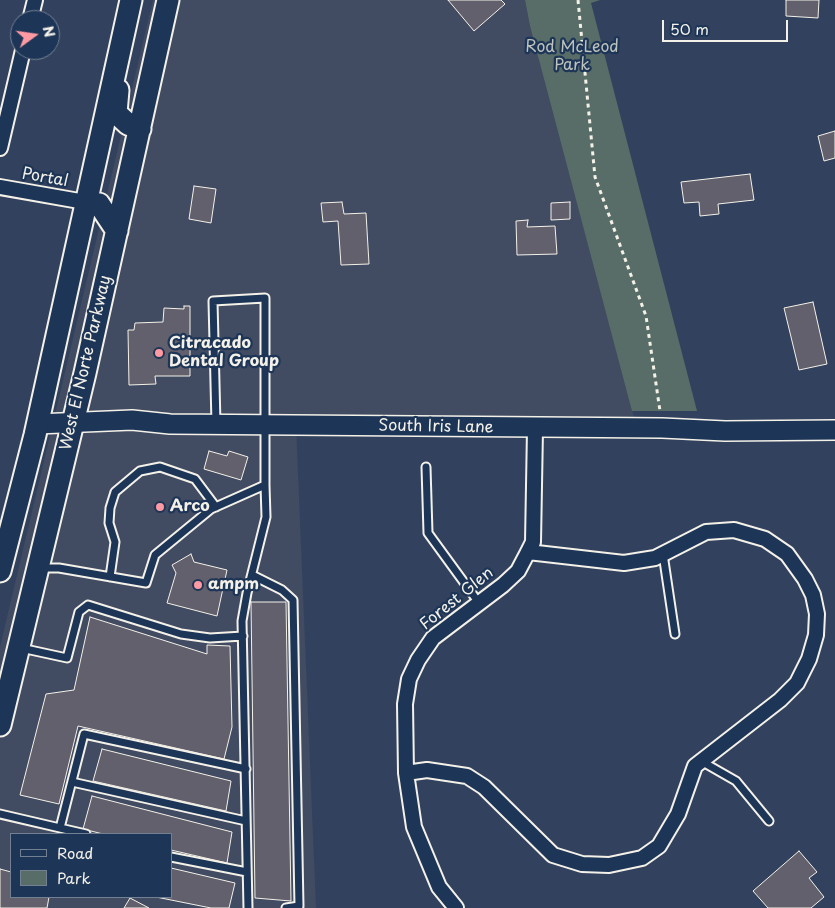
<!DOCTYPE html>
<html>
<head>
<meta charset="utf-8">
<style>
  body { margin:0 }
  #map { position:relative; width:835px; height:908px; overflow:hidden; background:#32425e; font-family:"Playpen Sans",sans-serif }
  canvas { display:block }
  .legend { position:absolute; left:10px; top:833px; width:162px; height:65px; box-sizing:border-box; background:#1d3557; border:1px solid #738091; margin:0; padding:6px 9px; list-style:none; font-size:15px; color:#f4f1e8 }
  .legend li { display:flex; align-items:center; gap:10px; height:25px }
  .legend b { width:25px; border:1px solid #738091 }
  .north { position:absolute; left:10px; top:10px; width:50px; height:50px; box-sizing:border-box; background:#1d3557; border:1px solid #738091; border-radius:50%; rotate:76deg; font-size:14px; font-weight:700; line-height:20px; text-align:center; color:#f4f1e8 }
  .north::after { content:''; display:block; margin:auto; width:18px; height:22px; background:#ff9aa2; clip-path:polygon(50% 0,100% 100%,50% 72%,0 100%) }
  .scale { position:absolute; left:662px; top:20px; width:126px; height:22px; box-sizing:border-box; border:2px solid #f4f1e8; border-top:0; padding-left:6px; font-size:15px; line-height:18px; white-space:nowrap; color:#f4f1e8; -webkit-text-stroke:4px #1d3557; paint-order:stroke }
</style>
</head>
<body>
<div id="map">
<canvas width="835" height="908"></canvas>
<ul class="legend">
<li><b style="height:6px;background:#1d3557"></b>Road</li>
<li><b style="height:14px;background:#596d68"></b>Park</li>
</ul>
<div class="north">N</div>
<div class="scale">50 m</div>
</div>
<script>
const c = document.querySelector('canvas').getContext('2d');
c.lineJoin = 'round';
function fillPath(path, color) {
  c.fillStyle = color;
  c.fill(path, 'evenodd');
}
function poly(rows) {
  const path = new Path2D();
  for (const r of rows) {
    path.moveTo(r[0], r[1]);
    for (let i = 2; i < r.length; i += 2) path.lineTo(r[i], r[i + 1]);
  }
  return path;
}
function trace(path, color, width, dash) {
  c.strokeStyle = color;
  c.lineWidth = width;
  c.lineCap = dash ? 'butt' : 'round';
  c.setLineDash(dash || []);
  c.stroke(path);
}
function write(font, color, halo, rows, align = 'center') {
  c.font = font + ' "Playpen Sans",sans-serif';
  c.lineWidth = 4.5;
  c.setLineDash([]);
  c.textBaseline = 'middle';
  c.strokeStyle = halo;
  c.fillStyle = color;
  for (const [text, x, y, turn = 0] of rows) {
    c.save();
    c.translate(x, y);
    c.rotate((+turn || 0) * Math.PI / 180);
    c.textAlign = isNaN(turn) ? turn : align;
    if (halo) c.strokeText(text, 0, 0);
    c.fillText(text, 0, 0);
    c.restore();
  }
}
const built = poly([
  [153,0,525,0,530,26,637,428,296,425,316,908,0,908,0,647],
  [11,834,171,834,171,897,11,897]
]);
const green = poly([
  [525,0,600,0,591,3,697,411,632,411,530,26]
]);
const building = poly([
  [448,0,501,0,505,4,474,31,448,0],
  [786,0,819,0,818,18,786,16,786,0],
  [835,131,835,158,824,161,818,136,835,131],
  [750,174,754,200,718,204,719,214,700,216,699,202,684,203,681,182,750,174],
  [194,186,216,189,211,223,189,219,194,186],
  [342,202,344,214,366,213,369,264,341,265,338,221,323,222,321,203,342,202],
  [570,202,570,219,551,220,551,203,570,202],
  [528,220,527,227,555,226,557,254,517,255,516,221,528,220],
  [813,302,827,364,799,370,784,308,813,302],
  [184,306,190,306,190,376,155,376,156,384,129,385,128,330,134,330,135,323,163,322,164,308,184,309,184,306],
  [209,451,227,456,229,451,248,457,241,480,204,469,209,451],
  [191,554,194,562,227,570,217,616,167,603,176,573,172,565,191,554],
  [251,602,286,602,291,901,255,898,251,602],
  [90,617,207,654,207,645,230,646,232,727,224,759,78,726,59,804,20,795,46,694,74,690,90,617],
  [102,749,231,781,226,811,93,781,102,749],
  [92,796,232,832,227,863,171,850,171,834,103,834,83,829,92,796],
  [799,851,817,872,809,878,824,897,811,908,768,908,753,891,799,851],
  [171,868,235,883,229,908,211,908,156,897,171,897,171,868],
  [0,869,11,872,11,897,49,897,47,908,0,908,0,869],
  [130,898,149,908,124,908,130,898]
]);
const path = poly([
  [578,0,595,177,646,316,660,411]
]);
const lane = poly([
  [426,467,428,533,479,603],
  [663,554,675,634],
  [40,568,59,568,146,583,155,555,211,509,265,485,265,298,213,301,216,424],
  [252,575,282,590,293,600,299,906,286,908],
  [110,577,115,542,109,523,110,508,115,492,140,471,160,467,195,479,216,507],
  [21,648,67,658,79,612,88,605,181,634,210,638,243,636],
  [701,761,736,781,769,821],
  [72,782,246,821],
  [0,814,60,828,84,734,246,769],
  [60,828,86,834],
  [171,857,247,872],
  [248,908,242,621,247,593,266,517,265,485]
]);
const street = poly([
  [30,20,35,0],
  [0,148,23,50],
  [0,187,85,202],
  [406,773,427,770,467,776,484,787,553,855,582,864,609,865,642,858,659,846,678,814,695,766,780,700,797,683,809,659,816,635,817,614,813,595,805,579,787,554,765,539,734,530,706,532,655,558,624,563,528,552],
  [456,908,439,887,414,827,406,773,405,704,409,679,418,660,433,638,503,585,518,571,528,552,533,542,535,429]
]);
const secondary = poly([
  [37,424,132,420,170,424,662,428,725,431,835,430]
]);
const primary = poly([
  [118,90,116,113,128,124,140,129],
  [85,202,99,204,117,231],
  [0,571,35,435,131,0],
  [0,725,85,373,168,0]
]);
const markers = [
  [159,353,5,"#ff9aa2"],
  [160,507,5,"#ff9aa2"],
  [198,585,5,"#ff9aa2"]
];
const parkNames = [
  ["Rod McLeod",572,48],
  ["Park",572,66]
];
const streetNames = [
  ["Portal",45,178,10],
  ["West El Norte Parkway",86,363,-77],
  ["South Iris Lane",436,427,1],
  ["Forest Glen",457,599,-39]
];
const poiNames = [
  ["Citracado",169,344],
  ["Dental Group",169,362],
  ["Arco",170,507],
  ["ampm",208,585]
];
fillPath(built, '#414b62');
fillPath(green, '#596d68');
fillPath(building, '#63606d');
trace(building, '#f4f1e8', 1);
trace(lane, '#f4f1e8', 11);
trace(street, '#f4f1e8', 18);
trace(secondary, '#f4f1e8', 22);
trace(primary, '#f4f1e8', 25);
trace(path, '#f4f1e8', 3, [4, 4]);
trace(lane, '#1d3557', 7);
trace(street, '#1d3557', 14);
trace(secondary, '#1d3557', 19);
trace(primary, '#1d3557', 21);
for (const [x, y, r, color] of markers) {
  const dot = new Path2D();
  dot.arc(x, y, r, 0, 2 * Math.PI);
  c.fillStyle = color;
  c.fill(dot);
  trace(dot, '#1d3557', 2);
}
write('16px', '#bec3bb', '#1d3557', parkNames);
write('16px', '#f4f1e8', '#1d3557', streetNames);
write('bold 16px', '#f4f1e8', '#1d3557', poiNames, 'left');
</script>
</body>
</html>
